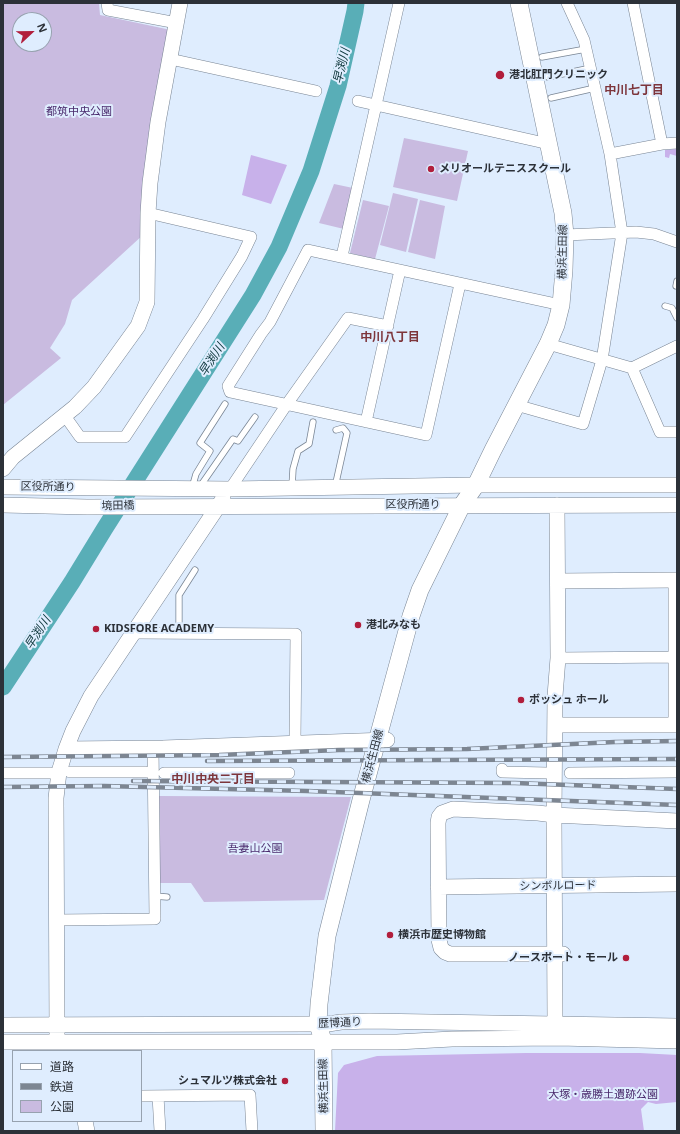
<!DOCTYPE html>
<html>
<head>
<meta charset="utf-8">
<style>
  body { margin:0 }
  #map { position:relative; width:680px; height:1134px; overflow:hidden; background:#dfedfe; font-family:"Noto Sans","Noto Sans JP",sans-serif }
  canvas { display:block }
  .frame { position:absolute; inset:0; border:4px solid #2c3138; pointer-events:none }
  .legend { position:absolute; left:12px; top:1050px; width:130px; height:72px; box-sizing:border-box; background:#dfedfe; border:1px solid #97a2af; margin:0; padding:5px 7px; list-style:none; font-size:12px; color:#2c3138 }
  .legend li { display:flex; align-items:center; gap:8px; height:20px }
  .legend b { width:20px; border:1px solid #97a2af }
  .north { position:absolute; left:12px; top:12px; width:40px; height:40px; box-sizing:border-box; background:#dfedfe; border:1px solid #97a2af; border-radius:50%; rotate:68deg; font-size:11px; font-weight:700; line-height:16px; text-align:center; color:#2c3138 }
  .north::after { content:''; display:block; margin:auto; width:14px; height:18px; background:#b11e3c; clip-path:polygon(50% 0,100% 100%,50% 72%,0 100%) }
</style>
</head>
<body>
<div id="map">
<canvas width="680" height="1134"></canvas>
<div class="frame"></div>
<ul class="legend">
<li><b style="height:5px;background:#fff"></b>道路</li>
<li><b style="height:5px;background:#7d8692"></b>鉄道</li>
<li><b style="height:11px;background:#c9bbe0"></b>公園</li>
</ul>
<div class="north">N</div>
</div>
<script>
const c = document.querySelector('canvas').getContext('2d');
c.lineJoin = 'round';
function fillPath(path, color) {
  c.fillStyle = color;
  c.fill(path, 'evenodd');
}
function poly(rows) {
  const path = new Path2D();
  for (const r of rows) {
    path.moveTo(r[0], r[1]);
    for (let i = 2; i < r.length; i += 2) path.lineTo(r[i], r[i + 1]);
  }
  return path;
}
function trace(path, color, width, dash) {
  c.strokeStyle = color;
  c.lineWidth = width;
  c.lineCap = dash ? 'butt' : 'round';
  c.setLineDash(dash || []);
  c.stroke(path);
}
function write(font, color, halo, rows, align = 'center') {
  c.font = font + ' "Noto Sans","Noto Sans JP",sans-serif';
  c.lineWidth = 4;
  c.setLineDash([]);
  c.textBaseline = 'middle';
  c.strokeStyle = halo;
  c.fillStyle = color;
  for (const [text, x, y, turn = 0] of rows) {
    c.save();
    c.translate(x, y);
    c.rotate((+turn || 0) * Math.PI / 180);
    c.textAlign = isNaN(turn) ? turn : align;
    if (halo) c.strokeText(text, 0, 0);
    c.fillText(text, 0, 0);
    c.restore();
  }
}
const green = poly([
  [3,3,99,3,100,15,171,30,144,234,72,300,65,324,50,348,61,358,3,405],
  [20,20,44,20,44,44,20,44],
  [404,138,468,151,457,201,393,187],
  [334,184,353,188,344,229,319,223],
  [393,193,418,199,406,252,380,245],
  [363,200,389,206,375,259,350,253],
  [420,200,445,206,435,259,408,252],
  [159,796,351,797,324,900,204,902,191,883,160,883]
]);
const forest = poly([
  [677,149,677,156,670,154,669,158,665,157,665,150],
  [251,155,287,165,271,204,242,195],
  [526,1053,640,1053,677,1055,677,1102,656,1104,648,1102,641,1109,644,1131,335,1131,338,1073,344,1065,377,1056]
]);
const river = poly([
  [3,687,72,582,105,528,253,295,279,247,311,171,338,86,355,11,356,3]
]);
const lane = poly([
  [542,57,586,49],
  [548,77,591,68],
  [551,98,595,88],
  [676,286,677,281],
  [665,306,672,308,677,318],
  [292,487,293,469,298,451,309,444,313,422],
  [335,487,347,433,343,428,336,430],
  [192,488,196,474,210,451,200,443,225,404],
  [199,488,233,439,238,441,255,417],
  [179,634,179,595,195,570],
  [154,896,167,897]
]);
const street = poly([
  [107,3,108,10,177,23],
  [633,3,662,144],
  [170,59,316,91],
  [358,101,549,144],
  [610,154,662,144,677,143],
  [565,235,636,232,654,234,677,242],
  [342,256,399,3],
  [460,284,426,435,230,392,228,386,261,334,270,322,308,250,561,305],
  [548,344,632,368,677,346],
  [632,368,660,432,677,432],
  [516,405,583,424,602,360,622,233,610,154,584,40,567,3],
  [65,416,80,437,125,437,203,319,242,256,251,237,148,213],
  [366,422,400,270],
  [230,489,287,404,348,318,388,326],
  [674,581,674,725],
  [133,633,296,634,295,742],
  [558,658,677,657],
  [502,769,502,772,548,773],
  [70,772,146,772],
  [3,773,51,773],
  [164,773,289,773],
  [570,773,677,772],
  [56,920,155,919,153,748],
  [141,1096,250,1095,252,1131],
  [158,1096,160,1131]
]);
const secondary = poly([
  [3,469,13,457,75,407,94,387,138,326,147,302,148,213,150,183,158,122,180,3],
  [3,487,230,489,476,485,677,485],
  [3,505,87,507,677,505],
  [558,581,677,580],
  [555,725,677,725],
  [66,749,163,748,387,740],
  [438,887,677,884],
  [563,954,450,954,445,952,441,948,439,940,438,823,439,817,442,813,453,809,538,813,554,815,677,821],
  [555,1024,554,815,555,696,558,658,557,505],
  [3,1025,306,1024,328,1024,341,1022,369,1021,677,1026],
  [57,1034,56,798,59,772,66,749,73,731,91,696,223,499],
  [3,1042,397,1042,452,1039,559,1038,677,1041],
  [85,1121,87,1131]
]);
const primary = poly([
  [324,1131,323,1041,318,1024,319,1004,327,936,361,800,411,616,420,590,462,505,476,485,493,450,548,344,556,325,561,305,564,270,565,235,563,213,519,3]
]);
const rail = poly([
  [3,757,219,755,339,750,467,749,615,742,677,741],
  [207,761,677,759],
  [133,781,515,783,677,789],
  [3,787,104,786,307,791,677,805]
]);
const markers = [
  [500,75,5,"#b11e3c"],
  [431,169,4,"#b11e3c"],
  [358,625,4,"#b11e3c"],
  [96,629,4,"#b11e3c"],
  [521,700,4,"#b11e3c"],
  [390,935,4,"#b11e3c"],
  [626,958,4,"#b11e3c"],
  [285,1081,4,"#b11e3c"]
];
const poiNames = [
  ["港北肛門クリニック",509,75],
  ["メリオールテニススクール",439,169],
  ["港北みなも",366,625],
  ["KIDSFORE ACADEMY",104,629],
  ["ボッシュ ホール",529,700],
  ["横浜市歴史博物館",398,935],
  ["ノースポート・モール",618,958,"right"],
  ["シュマルツ株式会社",277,1081,"right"]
];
const parkNames = [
  ["都筑中央公園",79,112],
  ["吾妻山公園",255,849],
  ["大塚・歳勝土遺跡公園",603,1095]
];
const streetNames = [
  ["横浜生田線",563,252,-89],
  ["区役所通り",48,487,1],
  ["区役所通り",413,505],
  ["境田橋",118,506,-1],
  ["横浜生田線",373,756,-75],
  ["シンボルロード",558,886,-1],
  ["歴博通り",340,1023,-3],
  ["横浜生田線",324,1086,-91]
];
const waterNames = [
  ["早渕川",342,66,-77],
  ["早渕川",212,360,-57],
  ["早渕川",38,633,-57]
];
const neighbourhoodNames = [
  ["中川七丁目",634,91],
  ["中川八丁目",390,338],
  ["中川中央二丁目",213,780]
];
fillPath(green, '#c9bbe0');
fillPath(forest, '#c8b1ea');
trace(river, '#59aeb7', 17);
trace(lane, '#798594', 7);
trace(street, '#798594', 12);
trace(secondary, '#798594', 16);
trace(primary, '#798594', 18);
trace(lane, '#fff', 5.5);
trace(street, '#fff', 11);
trace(secondary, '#fff', 15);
trace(primary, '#fff', 17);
trace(rail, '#7d8692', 4.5);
trace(rail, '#dfedfe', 3, [9]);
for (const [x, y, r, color] of markers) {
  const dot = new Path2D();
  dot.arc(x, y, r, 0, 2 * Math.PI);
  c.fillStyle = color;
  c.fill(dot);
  trace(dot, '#dfedfe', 1.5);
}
write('bold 11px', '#2c3138', '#dfedfe', poiNames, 'left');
write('11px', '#49296c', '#dfedfe', parkNames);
write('11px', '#2c3138', '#dfedfe', streetNames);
write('italic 12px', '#0a3438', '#dfedfe', waterNames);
write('bold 12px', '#7d353b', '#dfedfe', neighbourhoodNames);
</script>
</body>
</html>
